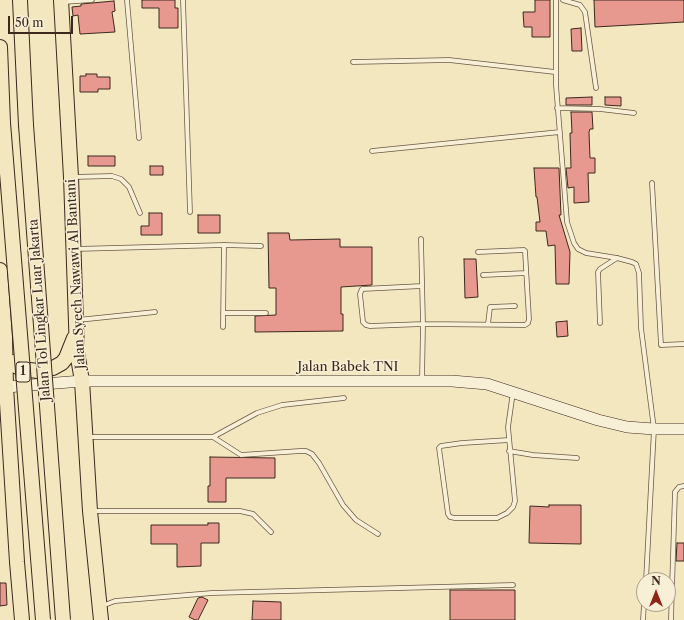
<!DOCTYPE html>
<html>
<head>
<meta charset="utf-8">
<style>
  body { margin:0 }
  #map { position:relative; width:684px; height:620px; overflow:hidden; background:#f3e7c0; font-family:"Libre Caslon Text",serif }
  canvas { display:block }
  .north { position:absolute; left:636px; top:572px; width:40px; height:40px; box-sizing:border-box; background:#f7efd6; border:1px solid #ad9f8c; border-radius:50%; rotate:0deg; font-size:11px; font-weight:700; line-height:16px; text-align:center; color:#3d281e }
  .north::after { content:''; display:block; margin:auto; width:14px; height:18px; background:#8f2418; clip-path:polygon(50% 0,100% 100%,50% 72%,0 100%) }
  .scale { position:absolute; left:8px; top:16px; width:65px; height:18px; box-sizing:border-box; border:2px solid #3d281e; border-top:0; padding-left:5px; font-size:12px; line-height:14px; white-space:nowrap; color:#3d281e; -webkit-text-stroke:3px #f7efd6; paint-order:stroke }
</style>
</head>
<body>
<div id="map">
<canvas width="684" height="620"></canvas>
<div class="north">N</div>
<div class="scale">50 m</div>
</div>
<script>
const c = document.querySelector('canvas').getContext('2d');
c.lineJoin = 'round';
function fillPath(path, color) {
  c.fillStyle = color;
  c.fill(path, 'evenodd');
}
function poly(rows) {
  const path = new Path2D();
  for (const r of rows) {
    path.moveTo(r[0], r[1]);
    for (let i = 2; i < r.length; i += 2) path.lineTo(r[i], r[i + 1]);
  }
  return path;
}
function trace(path, color, width, dash) {
  c.strokeStyle = color;
  c.lineWidth = width;
  c.lineCap = dash ? 'butt' : 'round';
  c.setLineDash(dash || []);
  c.stroke(path);
}
function write(font, color, halo, rows, align = 'center') {
  c.font = font + ' "Libre Caslon Text",serif';
  c.lineWidth = 3;
  c.setLineDash([]);
  c.textBaseline = 'middle';
  c.strokeStyle = halo;
  c.fillStyle = color;
  for (const [text, x, y, turn = 0] of rows) {
    c.save();
    c.translate(x, y);
    c.rotate((+turn || 0) * Math.PI / 180);
    c.textAlign = isNaN(turn) ? turn : align;
    if (halo) c.strokeText(text, 0, 0);
    c.fillText(text, 0, 0);
    c.restore();
  }
}
const building = poly([
  [142,0,175,0,175,8,178,8,178,28,159,28,159,8,142,8,142,0],
  [535,0,550,0,550,37,532,37,532,27,524,27,523,12,535,12,535,0],
  [594,0,684,0,684,22,595,27,594,0],
  [114,1,115,11,112,12,115,32,80,34,78,15,73,16,72,7,81,6,81,4,114,1],
  [581,28,582,51,572,51,571,29,581,28],
  [86,74,97,74,97,77,110,77,110,89,98,89,98,92,80,92,80,76,86,76,86,74],
  [592,97,592,105,566,105,566,98,592,97],
  [605,97,621,97,621,106,605,105,605,97],
  [571,112,592,112,593,129,590,129,589,132,590,158,595,158,595,173,588,173,589,202,574,203,574,187,568,188,566,168,571,168,570,133,572,133,571,112],
  [88,156,115,156,115,166,88,166,88,156],
  [150,166,163,166,163,175,150,175,150,166],
  [534,168,559,168,561,215,559,215,570,252,569,284,556,284,555,245,548,246,546,231,536,231,536,222,540,222,537,197,536,197,534,168],
  [149,213,162,213,162,235,141,235,141,226,149,226,149,213],
  [198,215,220,215,220,233,198,233,198,215],
  [268,233,289,233,290,240,340,239,340,247,372,247,372,285,341,287,341,314,343,314,343,331,255,332,255,316,276,315,276,288,269,288,268,233],
  [464,259,476,259,478,297,465,298,464,259],
  [567,321,568,336,557,337,556,322,567,321],
  [210,457,275,458,275,478,226,478,226,502,208,502,208,486,210,486,210,457],
  [549,505,581,505,581,544,529,543,530,506,549,507,549,505],
  [208,523,219,523,219,543,201,543,201,566,177,567,177,544,151,544,151,525,208,525,208,523],
  [677,543,684,543,684,561,676,561,677,543],
  [0,583,6,583,7,605,0,606,0,583],
  [450,590,515,590,515,620,450,620,450,590],
  [202,597,208,600,198,620,195,620,189,617,198,598,202,597],
  [253,601,281,602,281,620,252,620,253,601]
]);
const lane = poly([
  [127,0,139,138],
  [183,0,190,212],
  [556,0,556,85,567,222,574,243,578,249,586,253,617,258,632,262,636,264,639,273,641,328,654,429,646,580],
  [563,0,580,5,585,12,596,88],
  [63,2,92,0],
  [353,62,449,60,555,72],
  [557,108,600,109,634,113],
  [372,151,560,132],
  [73,177,112,176,121,179,129,187,140,213],
  [652,183,661,345,684,344],
  [421,239,423,324,422,380],
  [75,249,224,245,261,246],
  [483,275,526,273],
  [422,286,362,289,360,294,363,322,366,325,370,326,423,324,525,325,528,323,529,319,525,251,524,250,478,252],
  [223,313,266,313],
  [78,320,155,312],
  [600,323,598,272,600,269,617,258],
  [488,324,490,307,515,306],
  [223,327,224,245],
  [88,437,213,437,257,413,282,405,344,398],
  [213,437,241,455,300,451,306,451,312,454,319,463,343,505,356,520,378,534],
  [509,440,462,443,441,446,439,448,448,514,450,517,455,518,497,518,507,513,513,507,515,501,508,427,513,392],
  [509,451,533,455,577,458],
  [93,511,240,511,253,514,271,532],
  [102,606,115,601,212,593,513,585],
  [643,620,644,604],
  [671,620,675,492,679,487,684,486]
]);
const secondary = poly([
  [6,387,82,381,452,381,487,384,598,420,627,427,654,429,684,429]
]);
const highway = poly([
  [20,0,26,125],
  [61,0,71,177,77,352,82,381,90,511,101,620],
  [0,47,3,123],
  [0,270,5,337,6,387,17,562,22,620],
  [14,362,16,366,21,369,38,371,53,368,62,363,66,358,74,338]
]);
const highwayBridge = poly([
  [3,123,43,620],
  [26,125,63,620]
]);
const shields = [
  [23,372,14]
];
const shieldNames = [
  ["1",23,372]
];
const streetNames = [
  ["Jalan Syech Nawawi Al Bantani",76,274,-93],
  ["Jalan Tol Lingkar Luar Jakarta",40,310,-94],
  ["Jalan Babek TNI",348,367]
];
fillPath(building, '#e7998f');
trace(building, '#3d281e', 1);
trace(lane, '#6a5846', 5.5);
trace(secondary, '#3d281e', 12);
trace(highway, '#3d281e', 16);
trace(lane, '#f7efd6', 4);
trace(secondary, '#f7efd6', 11);
trace(highway, '#f3e7c0', 14);
trace(highwayBridge, '#3d281e', 16, []);
trace(highwayBridge, '#f3e7c0', 14);
for (const [x, y, w] of shields) {
  const box = new Path2D();
  box.roundRect(x - w / 2, y - 10, w, 20, 3);
  c.fillStyle = '#f7efd6';
  c.fill(box);
  trace(box, '#3d281e', 1);
}
write('bold 12px', '#3d281e', null, shieldNames);
write('13px', '#3d281e', '#f7efd6', streetNames);
</script>
</body>
</html>
